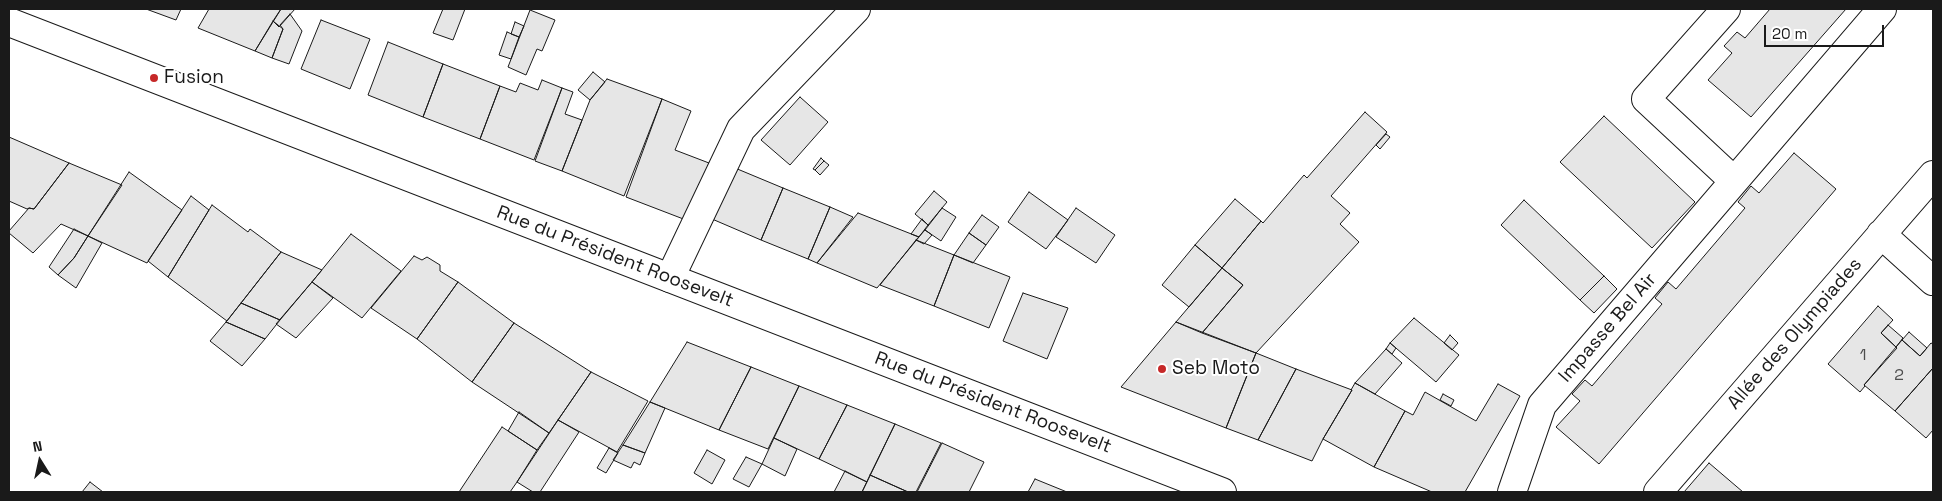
<!DOCTYPE html>
<html>
<head>
<meta charset="utf-8">
<style>
  body { margin:0 }
  #map { position:relative; width:1942px; height:501px; overflow:hidden; background:#fff; font-family:"Space Grotesk",sans-serif }
  canvas { display:block }
  .frame { position:absolute; inset:0; border:10px solid #1a1a1a; pointer-events:none }
  .north { position:absolute; left:15px; top:436px; width:50px; height:50px; -webkit-text-stroke:4px #fff; paint-order:stroke; rotate:350deg; font-size:14px; font-weight:700; line-height:20px; text-align:center; color:#1a1a1a }
  .north::after { content:''; display:block; margin:auto; width:18px; height:22px; background:#1a1a1a; clip-path:polygon(50% 0,100% 100%,50% 72%,0 100%) }
  .scale { position:absolute; left:1764px; top:25px; width:120px; height:22px; box-sizing:border-box; border:2px solid #1a1a1a; border-top:0; padding-left:6px; font-size:15px; line-height:18px; white-space:nowrap; color:#1a1a1a; -webkit-text-stroke:4px #fff; paint-order:stroke }
</style>
</head>
<body>
<div id="map">
<canvas width="1942" height="501"></canvas>
<div class="frame"></div>
<div class="north">N</div>
<div class="scale">20 m</div>
</div>
<script>
const c = document.querySelector('canvas').getContext('2d');
c.lineJoin = 'round';
function fillPath(path, color) {
  c.fillStyle = color;
  c.fill(path, 'evenodd');
}
function poly(rows) {
  const path = new Path2D();
  for (const r of rows) {
    path.moveTo(r[0], r[1]);
    for (let i = 2; i < r.length; i += 2) path.lineTo(r[i], r[i + 1]);
  }
  return path;
}
function trace(path, color, width, dash) {
  c.strokeStyle = color;
  c.lineWidth = width;
  c.lineCap = dash ? 'butt' : 'round';
  c.setLineDash(dash || []);
  c.stroke(path);
}
function write(font, color, halo, rows, align = 'center') {
  c.font = font + ' "Space Grotesk",sans-serif';
  c.lineWidth = 4;
  c.setLineDash([]);
  c.textBaseline = 'middle';
  c.strokeStyle = halo;
  c.fillStyle = color;
  for (const [text, x, y, turn = 0] of rows) {
    c.save();
    c.translate(x, y);
    c.rotate((+turn || 0) * Math.PI / 180);
    c.textAlign = isNaN(turn) ? turn : align;
    if (halo) c.strokeText(text, 0, 0);
    c.fillText(text, 0, 0);
    c.restore();
  }
}
const building = poly([
  [146,9,181,9,176,20,146,9],
  [209,9,281,9,255,51,198,28,209,9],
  [281,9,295,9,279,27,273,21,281,9],
  [443,9,465,9,453,40,433,33,443,9],
  [1770,9,1846,9,1751,117,1708,80,1732,53,1724,46,1737,32,1745,38,1770,9],
  [530,10,555,20,542,51,537,49,526,75,508,67,530,10],
  [290,14,302,31,289,64,272,58,283,29,280,25,290,14],
  [321,20,370,39,350,89,301,69,321,20],
  [273,21,283,29,272,58,255,51,273,21],
  [515,22,524,26,519,37,511,34,515,22],
  [507,32,519,37,511,59,499,55,507,32],
  [388,42,443,64,423,117,368,95,388,42],
  [443,64,500,86,480,139,423,117,443,64],
  [593,72,605,82,590,100,578,90,593,72],
  [607,79,662,99,624,196,562,171,590,100,607,79],
  [542,80,562,88,534,160,480,139,500,86,516,92,520,83,538,90,542,80],
  [562,88,573,92,565,114,582,120,562,171,535,161,562,88],
  [800,97,828,122,790,165,761,140,800,97],
  [662,99,691,111,675,150,709,163,686,220,626,197,662,99],
  [1365,112,1387,132,1331,196,1350,213,1340,224,1359,242,1256,353,1202,333,1243,285,1222,268,1261,221,1263,223,1304,175,1307,178,1365,112],
  [1604,116,1695,202,1652,248,1560,162,1604,116],
  [1386,134,1390,137,1380,149,1376,145,1386,134],
  [9,137,69,163,34,209,29,208,27,209,9,201,9,137],
  [1794,153,1836,189,1599,464,1556,427,1580,401,1572,394,1585,380,1592,386,1662,304,1655,298,1668,282,1676,289,1745,208,1738,202,1751,186,1759,193,1794,153],
  [821,158,824,161,815,170,813,169,821,158],
  [824,161,829,165,820,175,815,170,824,161],
  [69,163,122,185,88,236,61,224,33,253,9,233,9,231,29,208,34,209,69,163],
  [735,168,783,188,761,240,712,219,735,168],
  [129,172,182,210,147,263,88,236,129,172],
  [783,188,830,207,808,259,761,240,783,188],
  [934,191,947,202,928,225,915,214,934,191],
  [1029,192,1068,220,1046,249,1008,222,1029,192],
  [191,196,209,210,168,277,148,261,191,196],
  [1235,199,1261,221,1222,268,1195,245,1235,199],
  [1524,200,1604,276,1580,300,1501,225,1524,200],
  [212,205,248,232,250,229,281,252,227,321,168,277,212,205],
  [830,207,853,217,817,263,808,259,830,207],
  [942,208,956,217,941,241,925,230,942,208],
  [1076,208,1115,235,1096,263,1056,237,1076,208],
  [858,213,919,237,877,288,817,263,858,213],
  [982,215,999,227,986,245,969,233,982,215],
  [922,219,928,225,919,237,911,234,922,219],
  [74,229,88,236,74,258,58,275,49,267,74,229],
  [925,230,932,235,924,244,916,240,925,230],
  [969,233,986,245,973,263,954,255,969,233],
  [351,234,401,271,362,318,312,282,351,234],
  [88,236,102,243,76,288,58,275,74,258,88,236],
  [916,240,954,255,934,306,880,285,916,240],
  [1195,245,1222,268,1189,307,1162,285,1195,245],
  [281,252,322,270,280,320,241,303,281,252],
  [954,255,1010,277,989,328,934,306,954,255],
  [414,256,422,260,427,257,440,265,440,271,458,282,417,339,371,308,414,256],
  [1222,268,1243,285,1202,333,1176,322,1222,268],
  [1604,276,1617,289,1594,313,1580,300,1604,276],
  [312,282,333,298,296,338,276,324,312,282],
  [458,282,514,323,472,382,417,339,458,282],
  [1023,293,1068,308,1047,359,1003,341,1023,293],
  [241,303,280,320,265,339,226,322,241,303],
  [1878,306,1893,320,1881,333,1897,348,1864,385,1865,386,1860,392,1828,364,1878,306],
  [1414,318,1459,355,1436,382,1390,343,1414,318],
  [226,322,265,339,242,366,210,341,226,322],
  [1176,322,1256,353,1226,428,1121,387,1176,322],
  [514,323,591,372,549,433,472,382,514,323],
  [1888,325,1903,338,1896,347,1881,333,1888,325],
  [1909,332,1927,348,1920,356,1902,340,1909,332],
  [1450,335,1458,343,1452,350,1444,343,1450,335],
  [1902,340,1920,356,1931,343,1933,344,1933,368,1895,411,1864,385,1902,340],
  [687,342,751,367,719,430,650,402,687,342],
  [1390,343,1396,348,1392,354,1386,349,1390,343],
  [1386,349,1402,363,1375,394,1355,383,1386,349],
  [1256,353,1296,369,1258,440,1226,428,1256,353],
  [751,367,799,386,768,449,719,430,751,367],
  [1933,368,1933,430,1926,438,1895,411,1933,368],
  [1296,369,1352,390,1323,439,1312,461,1258,440,1296,369],
  [591,372,648,401,617,452,558,420,591,372],
  [1355,383,1405,411,1374,467,1323,439,1352,390,1351,390,1355,383],
  [1498,384,1520,396,1465,492,1432,492,1374,467,1405,411,1413,415,1425,392,1476,421,1498,384],
  [799,386,847,405,819,459,774,438,799,386],
  [1443,394,1454,400,1451,406,1440,400,1443,394],
  [650,402,665,408,645,453,623,445,650,402],
  [847,405,895,424,867,482,819,459,847,405],
  [519,412,549,433,537,450,508,431,519,412],
  [558,420,579,432,540,492,533,492,517,482,558,420],
  [895,424,941,443,916,492,908,492,870,475,895,424],
  [502,427,537,450,517,482,510,492,459,492,502,427],
  [774,438,797,449,785,476,762,464,774,438],
  [942,443,984,462,969,492,917,492,942,443],
  [623,445,645,453,640,465,634,462,631,468,613,460,623,445],
  [609,448,618,453,606,473,597,468,609,448],
  [707,450,725,460,712,484,694,473,707,450],
  [746,457,762,464,749,487,733,479,746,457],
  [1709,463,1743,492,1684,492,1709,463],
  [845,471,867,482,862,492,834,492,845,471],
  [870,475,908,492,862,492,870,475],
  [1035,479,1067,492,1028,492,1035,479],
  [90,482,103,492,82,492,90,482]
]);
const minor = poly([
  [1726,9,1646,99,1734,181],
  [1881,234,1933,281],
  [670,278,741,129,856,9],
  [1512,492,1542,405,1882,9],
  [1658,492,1933,175]
]);
const major = poly([
  [9,22,1222,492]
]);
const markers = [
  [154,78,5,"#c62828"],
  [1162,369,5,"#c62828"]
];
const numberNames = [
  ["1",1863,356],
  ["2",1899,376]
];
const poiNames = [
  ["Fusion",164,78],
  ["Seb Moto",1172,369]
];
const streetNames = [
  ["Rue du Président Roosevelt",615,257,21],
  ["Impasse Bel Air",1608,328,-49],
  ["Allée des Olympiades",1795,334,-49],
  ["Rue du Président Roosevelt",993,403,21]
];
fillPath(building, '#e6e6e6');
trace(building, '#1a1a1a', 1);
trace(minor, '#1a1a1a', 30);
trace(major, '#1a1a1a', 30);
trace(minor, '#fff', 28);
trace(major, '#fff', 28);
for (const [x, y, r, color] of markers) {
  const dot = new Path2D();
  dot.arc(x, y, r, 0, 2 * Math.PI);
  c.fillStyle = color;
  c.fill(dot);
  trace(dot, '#fff', 2);
}
write('16px', '#4d4d4d', null, numberNames);
write('19px', '#1a1a1a', '#fff', poiNames, 'left');
write('19px', '#1a1a1a', '#fff', streetNames);
</script>
</body>
</html>
